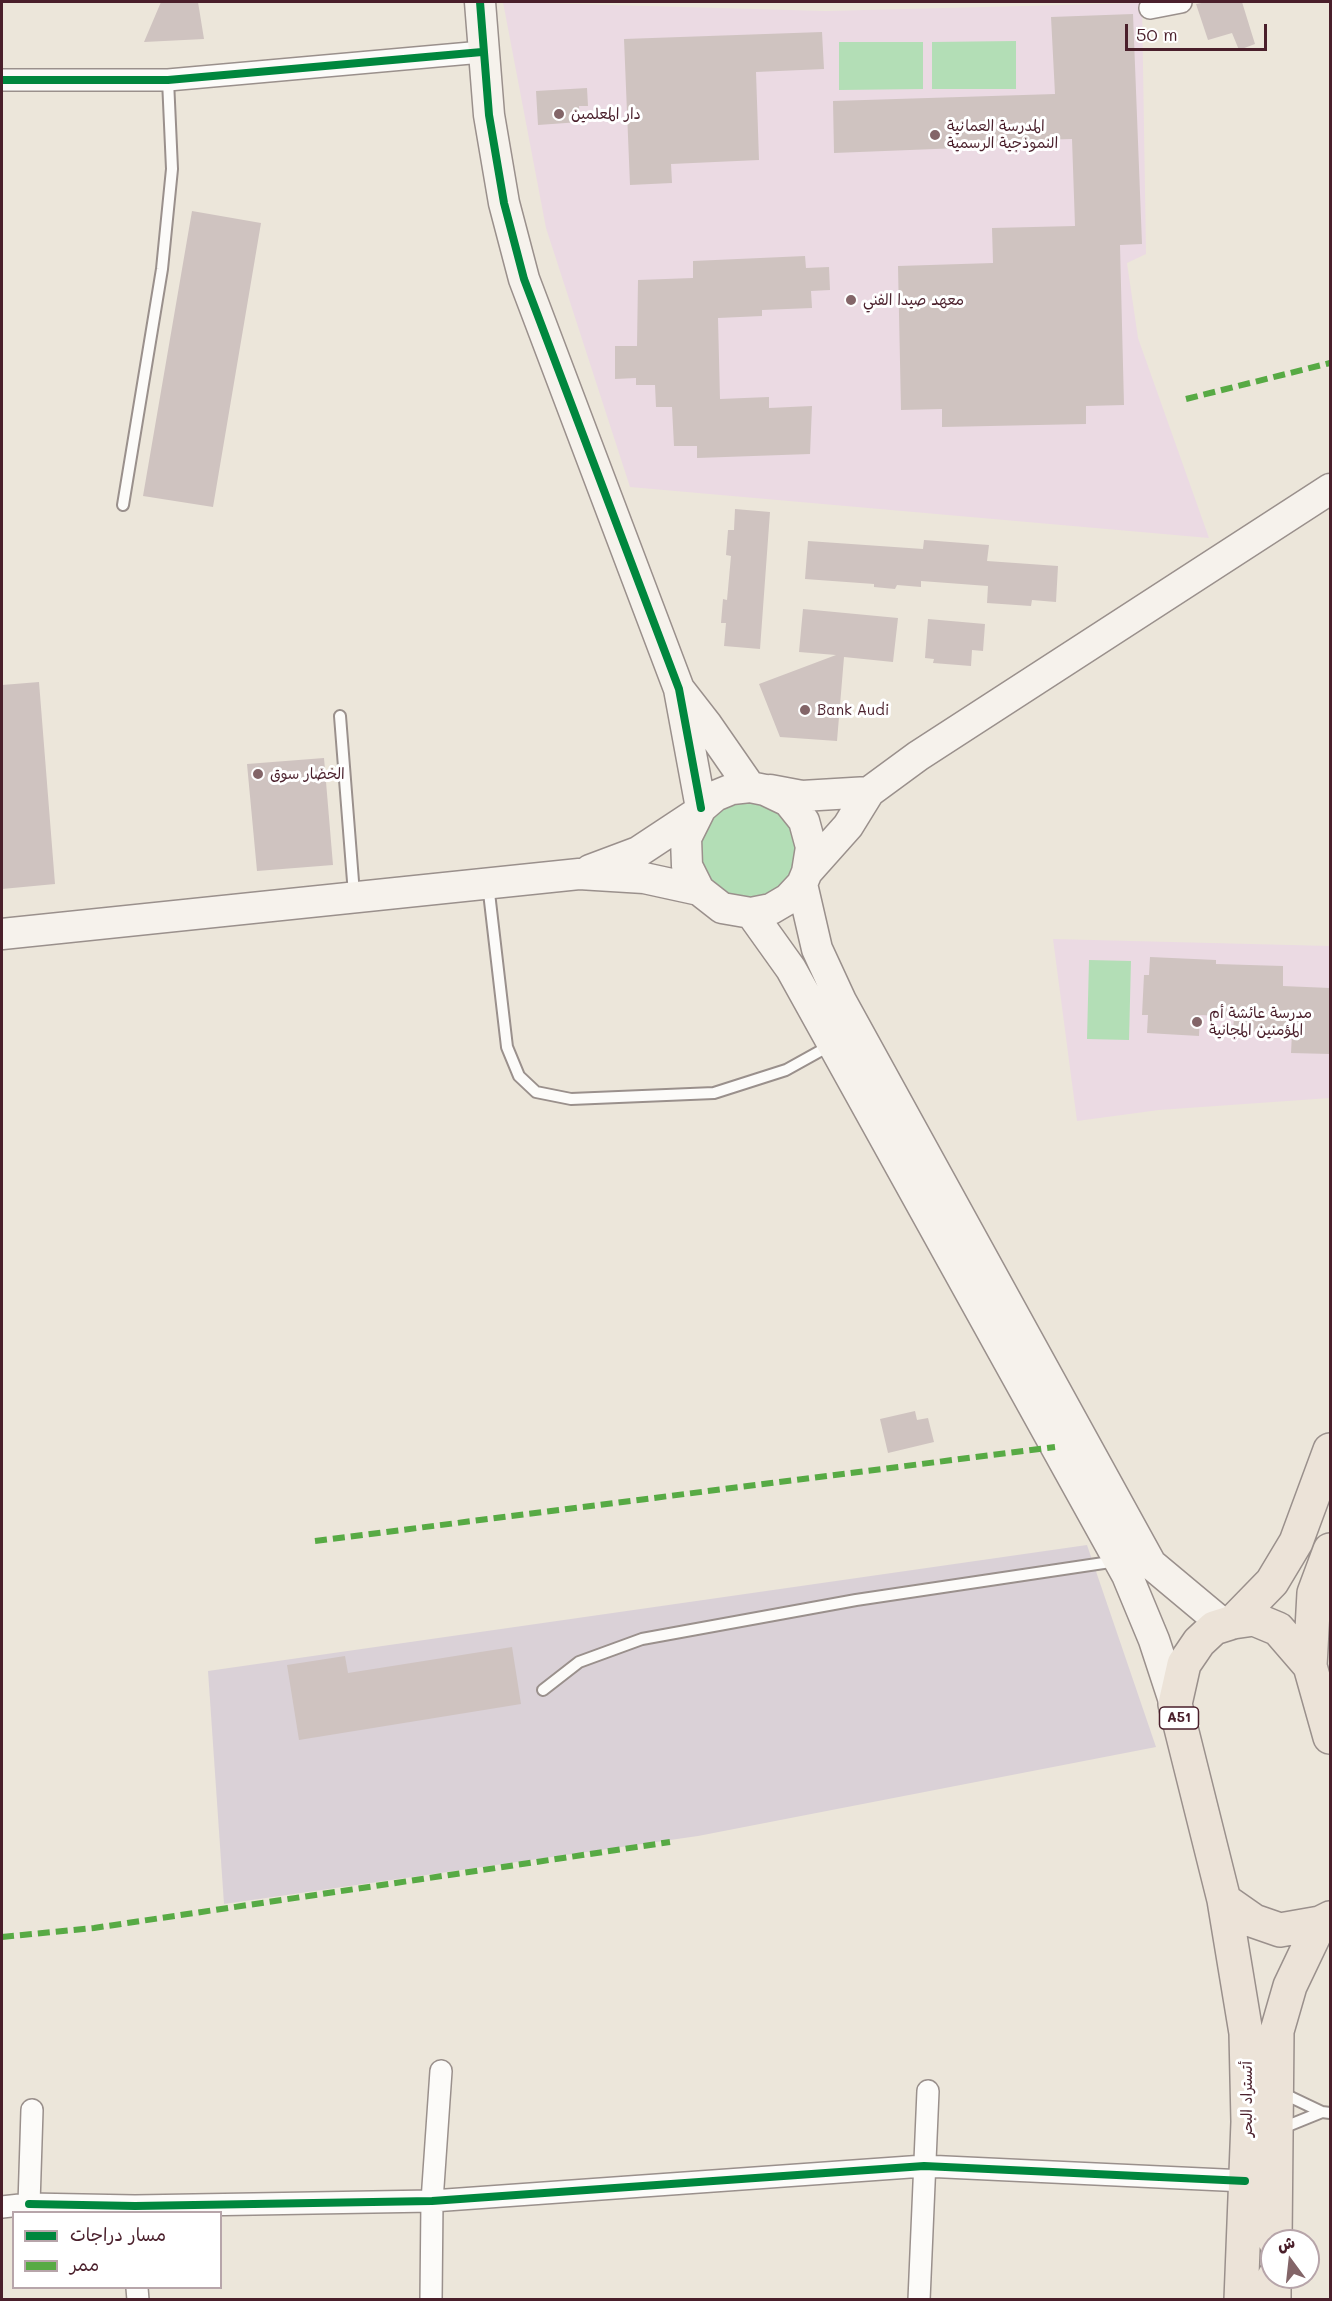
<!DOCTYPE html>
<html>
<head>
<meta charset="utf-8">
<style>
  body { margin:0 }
  #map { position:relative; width:1332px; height:2301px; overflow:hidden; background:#ece6da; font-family:Mali,"Playpen Sans Arabic",sans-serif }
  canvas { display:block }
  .frame { position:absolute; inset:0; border:3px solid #4a1f2b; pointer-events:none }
  .legend { position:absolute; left:12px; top:2211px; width:210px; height:78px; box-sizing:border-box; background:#fff; border:2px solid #b7a5aa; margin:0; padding:8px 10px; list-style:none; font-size:18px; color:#4a1f2b }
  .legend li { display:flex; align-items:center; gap:12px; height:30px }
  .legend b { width:30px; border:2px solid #b7a5aa }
  .north { position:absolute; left:1260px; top:2229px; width:60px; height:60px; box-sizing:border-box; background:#fff; border:2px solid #b7a5aa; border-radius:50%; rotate:345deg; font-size:16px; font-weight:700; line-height:24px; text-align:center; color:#4a1f2b }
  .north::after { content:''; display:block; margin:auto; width:21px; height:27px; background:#836568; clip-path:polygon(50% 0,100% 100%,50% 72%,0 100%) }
  .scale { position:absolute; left:1125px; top:24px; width:142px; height:27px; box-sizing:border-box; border:3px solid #4a1f2b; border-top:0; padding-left:8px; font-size:18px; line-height:21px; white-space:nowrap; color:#4a1f2b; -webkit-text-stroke:4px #fff; paint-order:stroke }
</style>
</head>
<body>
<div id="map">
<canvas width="1332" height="2301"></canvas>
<div class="frame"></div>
<ul class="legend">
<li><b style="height:8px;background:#00873e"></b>مسار دراجات</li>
<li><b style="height:8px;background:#57aa44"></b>ممر</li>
</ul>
<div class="north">ش</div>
<div class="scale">50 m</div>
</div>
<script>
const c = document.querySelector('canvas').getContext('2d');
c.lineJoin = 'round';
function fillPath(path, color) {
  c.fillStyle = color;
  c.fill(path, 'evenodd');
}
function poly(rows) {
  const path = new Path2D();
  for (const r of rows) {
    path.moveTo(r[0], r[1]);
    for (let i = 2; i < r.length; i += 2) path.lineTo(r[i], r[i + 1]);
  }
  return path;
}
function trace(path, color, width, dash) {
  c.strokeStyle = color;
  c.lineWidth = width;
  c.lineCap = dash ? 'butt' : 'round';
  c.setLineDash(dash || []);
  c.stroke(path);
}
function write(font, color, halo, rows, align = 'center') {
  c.font = font + ' Mali,"Playpen Sans Arabic",sans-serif';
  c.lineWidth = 6;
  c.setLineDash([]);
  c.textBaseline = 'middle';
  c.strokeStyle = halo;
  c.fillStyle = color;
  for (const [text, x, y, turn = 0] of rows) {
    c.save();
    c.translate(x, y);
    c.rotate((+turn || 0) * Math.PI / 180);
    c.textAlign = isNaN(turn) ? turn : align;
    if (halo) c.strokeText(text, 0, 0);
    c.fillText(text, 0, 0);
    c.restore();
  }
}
const built = poly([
  [503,2,826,11,1142,3,1146,254,1127,263,1138,338,1209,538,630,487,546,228],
  [1053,939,1330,946,1330,1098,1159,1110,1077,1121]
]);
const industrial = poly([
  [1087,1545,1156,1747,698,1836,224,1904,208,1671]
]);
const green = poly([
  [1016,41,1016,89,932,89,932,42],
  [839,42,923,42,923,89,839,90],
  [741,796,784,813,798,845,795,864,787,879,772,892,745,899,732,897,703,876,699,825],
  [1089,960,1131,961,1129,1040,1087,1039]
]);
const building = poly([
  [161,2,198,2,204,39,144,42],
  [1207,2,1242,2,1255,44,1239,50,1232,33,1208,40,1196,4],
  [1133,14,1142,244,1120,245,1124,405,1086,406,1086,424,942,427,942,409,901,410,898,266,993,263,992,228,1075,226,1072,139,1036,140,1036,145,834,153,833,101,1055,94,1051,17],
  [822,32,824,69,756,72,759,160,671,164,672,183,630,185,624,39],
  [587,88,588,106,579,106,580,122,538,125,536,91],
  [192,211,261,223,213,507,143,496],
  [805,256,806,268,829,267,830,290,811,291,812,308,762,310,762,316,718,318,720,399,769,397,769,408,812,406,810,454,697,458,697,446,674,446,672,407,656,407,655,385,636,385,636,378,615,379,615,346,637,346,638,280,693,278,693,261],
  [735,509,770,512,760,649,724,646,726,623,721,623,723,599,727,600,731,556,726,555,728,530,734,530],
  [924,540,989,545,987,561,1058,566,1056,602,1032,600,1031,606,987,603,988,586,921,581,921,587,897,585,895,589,874,587,874,584,805,579,808,541,923,549],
  [803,609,898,618,893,662,844,657,837,741,780,737,759,684,836,655,799,652],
  [928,619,985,624,983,651,972,650,971,666,933,663,934,659,925,658],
  [39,682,55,884,2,889,2,685],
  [324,758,333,865,257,871,247,764],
  [1150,957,1216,960,1216,964,1283,966,1283,986,1330,988,1330,1054,1291,1053,1292,1033,1233,1031,1234,1017,1200,1015,1199,1036,1147,1033,1148,1015,1142,1015,1144,975,1149,975],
  [915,1411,917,1420,928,1418,934,1442,888,1453,880,1419],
  [512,1647,521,1704,299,1740,287,1665,345,1656,348,1673]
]);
const lane = poly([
  [123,505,162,269,172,169,168,80],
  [340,716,354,894],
  [488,884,507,1047,519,1076,536,1092,571,1099,714,1093,786,1070,831,1045],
  [543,1690,579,1662,642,1639,856,1600,1117,1561],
  [1280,2092,1322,2112,1330,2113],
  [1280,2129,1322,2112]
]);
const street = poly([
  [1150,8,1181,2],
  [2,80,168,80,482,52],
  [29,2204,135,2206,432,2201,924,2166,1245,2181],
  [2,2207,29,2204,32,2110],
  [137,2288,138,2300],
  [431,2300,432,2201,441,2071],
  [919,2300,928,2091]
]);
const secondary = poly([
  [480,2,489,115,504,203,524,279,679,689,701,808],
  [679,689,707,725,750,787],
  [770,790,802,796,869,792],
  [590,870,638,852,697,813],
  [807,872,848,826,869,792,918,756,1330,489],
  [802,884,817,949,841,1001,1151,1564,1224,1625],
  [751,913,771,909,788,899,802,884,807,872,811,847,804,821,788,801,765,790,750,787,732,789,715,796,701,808,686,838,687,866,699,890,722,908,751,913,791,969,1127,1575,1154,1640,1175,1704],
  [2,934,579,874,644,878,699,890]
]);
const highway = poly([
  [1233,1622,1272,1582,1296,1542,1330,1450],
  [1310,1666,1314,1593,1330,1550],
  [1330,1737,1310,1666,1278,1629,1254,1619,1233,1622,1214,1628,1199,1642,1184,1664,1175,1704,1224,1900,1254,1921,1280,1930,1320,1923,1330,1918],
  [1224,1900,1246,2033,1248,2122,1241,2300],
  [1275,2241,1277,2031,1290,1986,1320,1923],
  [1274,2300,1274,2277]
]);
const quiet = poly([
  [1186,399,1330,363],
  [315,1541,1055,1447],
  [2,1937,94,1928,670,1842]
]);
const cycleway = poly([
  [480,2,489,115,504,203,524,279,679,689,701,808],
  [2,80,168,80,482,52],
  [29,2204,135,2206,432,2201,924,2166,1245,2181]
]);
const markers = [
  [559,114,6,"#836568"],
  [935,135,6,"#836568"],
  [851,300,6,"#836568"],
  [805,710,6,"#836568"],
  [258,774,6,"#836568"],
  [1197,1022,6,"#836568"]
];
const shields = [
  [1179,1718,39]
];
const shieldNames = [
  ["A51",1179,1718]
];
const poiNames = [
  ["دار المعلمين",571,114],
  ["المدرسة العمانية",947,126],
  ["النموذجية الرسمية",947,143],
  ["معهد صيدا الفني",863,300],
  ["Bank Audi",817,710],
  ["الخضار سوق",270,774],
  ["مدرسة عائشة أم",1209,1013],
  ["المؤمنين المجانية",1209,1030]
];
const streetNames = [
  ["أتستراد البحر",1247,2099,-90]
];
fillPath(built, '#ebdae3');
fillPath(industrial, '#dad1d7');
fillPath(green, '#b3deb6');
fillPath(building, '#cfc3c0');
trace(lane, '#9a908c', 14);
trace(street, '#9a908c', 24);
trace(secondary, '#9a908c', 33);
trace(highway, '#9a908c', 36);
trace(lane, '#fcfbf9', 10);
trace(street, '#fcfbf9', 21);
trace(secondary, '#f6f2ec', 30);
trace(highway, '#ece3d8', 33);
trace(quiet, '#57aa44', 6, [12, 6]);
trace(cycleway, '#00873e', 8);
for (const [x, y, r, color] of markers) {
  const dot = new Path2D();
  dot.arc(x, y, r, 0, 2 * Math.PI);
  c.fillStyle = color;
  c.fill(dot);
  trace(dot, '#fff', 2);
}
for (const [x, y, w] of shields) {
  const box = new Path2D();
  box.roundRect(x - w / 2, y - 11, w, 22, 4.5);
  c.fillStyle = '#fff';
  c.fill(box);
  trace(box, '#4a1f2b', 1.5);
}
write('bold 14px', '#4a1f2b', null, shieldNames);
write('15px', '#4a1f2b', '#fff', poiNames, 'left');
write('15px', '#4a1f2b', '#fff', streetNames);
</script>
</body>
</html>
